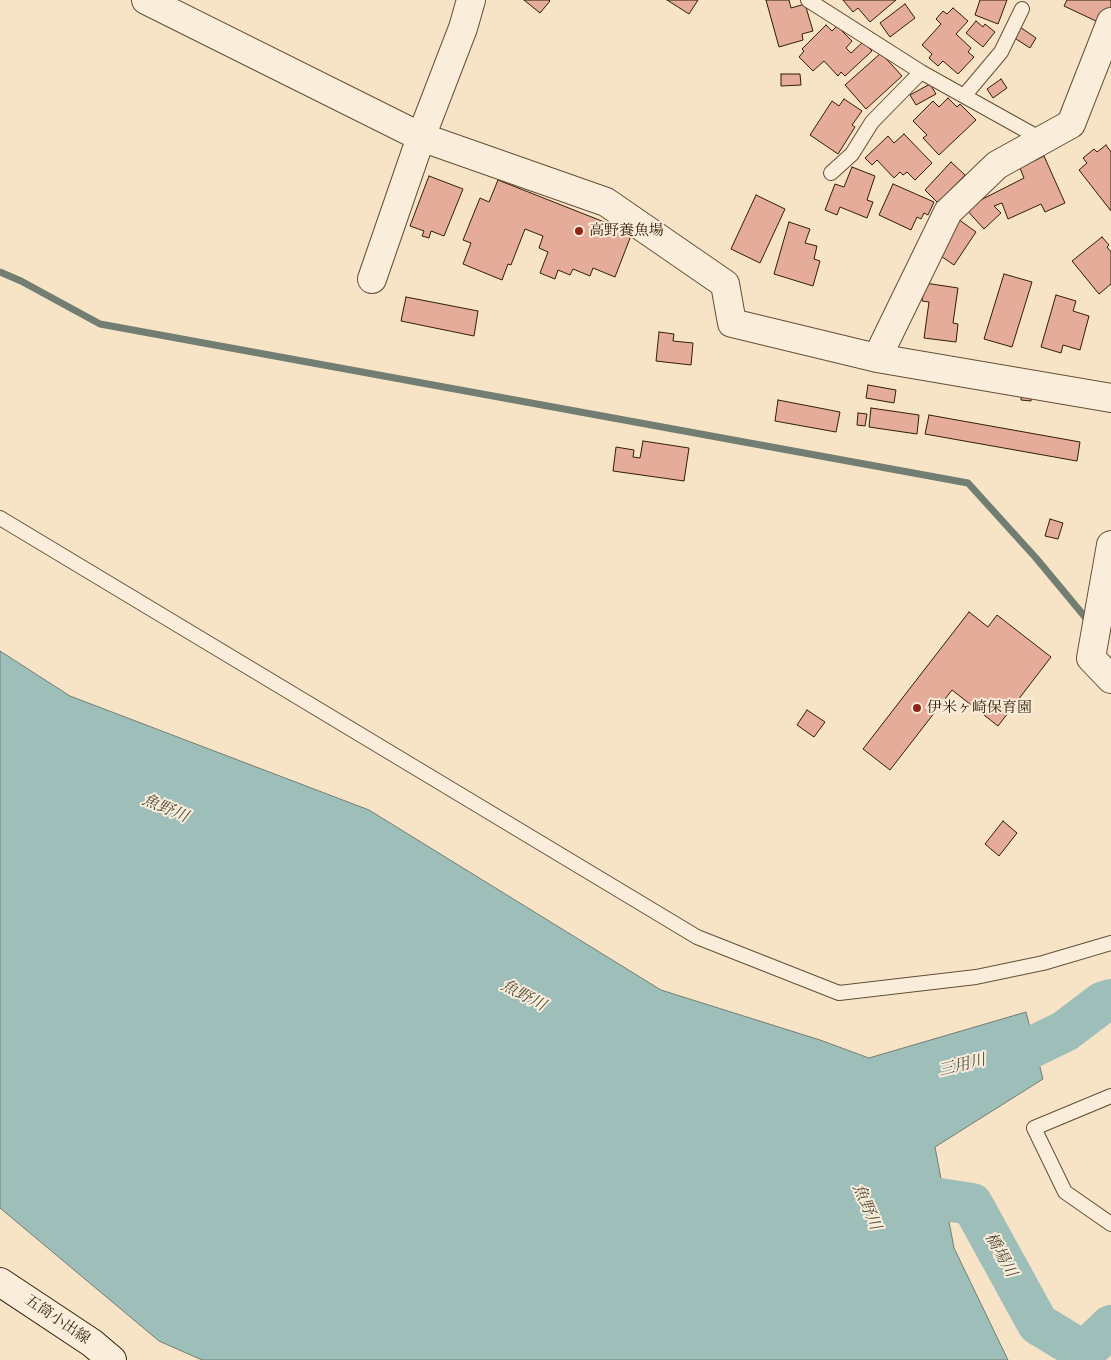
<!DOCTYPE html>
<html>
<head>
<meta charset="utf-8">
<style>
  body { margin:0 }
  canvas { display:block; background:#f7e4c7 }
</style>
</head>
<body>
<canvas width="1111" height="1360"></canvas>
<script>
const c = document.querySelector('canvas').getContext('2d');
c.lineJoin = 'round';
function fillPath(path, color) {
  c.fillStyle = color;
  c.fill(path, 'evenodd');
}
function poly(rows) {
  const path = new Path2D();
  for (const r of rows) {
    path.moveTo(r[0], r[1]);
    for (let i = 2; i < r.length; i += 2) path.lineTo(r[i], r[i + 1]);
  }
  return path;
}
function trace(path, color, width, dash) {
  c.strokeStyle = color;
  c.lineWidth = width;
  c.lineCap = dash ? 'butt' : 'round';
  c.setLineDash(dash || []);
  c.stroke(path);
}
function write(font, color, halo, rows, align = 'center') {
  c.font = font + ' "IM FELL French Canon","Noto Serif JP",serif';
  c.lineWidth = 4;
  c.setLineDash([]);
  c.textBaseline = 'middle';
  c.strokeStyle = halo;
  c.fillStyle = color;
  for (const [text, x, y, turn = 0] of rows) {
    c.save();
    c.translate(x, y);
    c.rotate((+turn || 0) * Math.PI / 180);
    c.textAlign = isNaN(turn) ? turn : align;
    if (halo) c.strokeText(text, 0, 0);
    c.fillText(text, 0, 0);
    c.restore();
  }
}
const water = poly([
  [0,651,70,696,369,810,661,990,820,1040,869,1058,1026,1012,1043,1079,935,1147,954,1248,1008,1360,202,1360,159,1341,0,1208,0,651]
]);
const stream = poly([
  [0,272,21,281,100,324,968,483,1036,558,1090,623]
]);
const river = poly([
  [980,1062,1024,1051,1065,1031,1102,1003,1111,1000],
  [887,1191,972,1204,1038,1324,1084,1352,1111,1326]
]);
const building = poly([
  [524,0,549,0,550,1,540,13,524,0],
  [667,0,698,0,689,14,667,0],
  [766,0,789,0,791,8,805,4,813,31,802,34,803,40,779,47,766,0],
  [843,0,896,0,870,22,858,8,853,12,843,0],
  [980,0,1007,0,998,24,975,15,980,0],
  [1067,0,1111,0,1111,7,1108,13,1103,10,1098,22,1064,6,1067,0],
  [905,4,915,18,890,37,880,23,905,4],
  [953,8,968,21,956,34,971,48,968,52,974,57,958,74,943,61,938,66,929,58,932,54,922,45,941,24,936,19,943,11,947,14,953,8],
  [976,21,983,27,985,24,995,32,983,47,966,33,976,21],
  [826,25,832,31,837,26,852,41,846,48,851,53,863,42,872,51,845,76,841,72,838,76,824,61,813,71,799,57,804,51,802,49,826,25],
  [1020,27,1036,38,1030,48,1013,37,1020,27],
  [881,53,902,76,866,109,845,85,881,53],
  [781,74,800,74,801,85,781,86,781,74],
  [1001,79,1007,88,993,98,987,89,1001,79],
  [930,84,936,94,916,105,910,95,930,84],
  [948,98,957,107,960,104,976,120,939,155,923,138,927,135,913,121,933,101,939,107,948,98],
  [844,99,862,111,852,125,855,127,838,154,810,135,832,101,839,106,844,99],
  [904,134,932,163,915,180,907,172,903,175,900,172,894,178,877,160,872,165,865,158,888,136,894,143,904,134],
  [1106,145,1111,152,1111,211,1079,170,1087,163,1083,158,1094,149,1097,152,1106,145],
  [1044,156,1065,203,1045,212,1041,204,1008,219,1002,203,994,206,1001,213,984,229,965,208,1024,178,1020,168,1044,156],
  [951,162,965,175,938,203,925,190,951,162],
  [852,167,875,176,867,200,873,202,867,218,840,207,837,215,825,210,835,184,844,187,852,167],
  [429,176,463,189,444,236,431,231,429,238,422,236,424,231,410,226,429,176],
  [498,180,632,233,615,277,593,268,590,276,573,269,570,275,558,270,555,279,540,273,548,252,539,248,543,236,525,229,511,265,508,264,502,280,463,264,471,243,463,240,480,198,489,202,498,180],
  [893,184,934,202,928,215,924,213,921,219,917,217,911,230,879,215,893,184],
  [756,195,785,209,760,263,731,249,756,195],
  [958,219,976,232,954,265,935,252,958,219],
  [789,222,810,229,805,243,817,246,814,259,820,261,813,286,774,274,789,222],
  [1102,237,1109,245,1107,247,1111,252,1111,284,1099,294,1072,261,1102,237],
  [1004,274,1032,282,1012,347,984,339,1004,274],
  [925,283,958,288,953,323,958,324,956,342,924,338,929,302,922,301,925,283],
  [1056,295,1076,301,1073,311,1089,316,1080,350,1063,345,1061,353,1041,347,1056,295],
  [406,297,478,311,474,336,401,321,406,297],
  [659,332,674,334,673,341,693,343,691,365,656,361,659,332],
  [868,385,896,390,894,403,866,398,868,385],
  [1022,388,1032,389,1031,401,1021,400,1022,388],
  [778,400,840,412,836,432,775,421,778,400],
  [871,408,919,415,917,434,869,427,871,408],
  [858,413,867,414,865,426,857,425,858,413],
  [929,415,1080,442,1077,461,925,434,929,415],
  [643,441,689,448,684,481,613,471,616,447,634,450,633,457,640,458,643,441],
  [1050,519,1063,523,1058,539,1045,536,1050,519],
  [969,612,988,627,997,615,1051,657,998,726,952,690,890,770,863,749,969,612],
  [807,710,825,722,814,737,797,725,807,710],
  [1003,821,1017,833,999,856,985,844,1003,821]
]);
const lane = poly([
  [808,0,921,72,1043,140],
  [964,96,1001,52,1022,9],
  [831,173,852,154,872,122,921,72],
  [0,518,697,937,839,993,976,977,1043,963,1111,943],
  [1111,1096,1034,1128,1065,1192,1111,1224]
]);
const street = poly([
  [146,0,421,137,606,202,725,284,732,323,877,358,1111,398],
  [372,279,421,137,463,28,471,0],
  [877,358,948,212,997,165,1071,124,1111,22],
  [1111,545,1091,658,1111,679]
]);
const secondary = poly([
  [0,1282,92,1343,112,1360]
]);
const markers = [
  [579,231,5,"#8f2418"],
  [917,708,5,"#8f2418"]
];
const poiNames = [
  ["高野養魚場",589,231],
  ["伊米ヶ崎保育園",927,708]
];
const streetNames = [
  ["五筒小出線",57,1320,34]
];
const waterNames = [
  ["魚野川",165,809,23],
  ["魚野川",523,996,28],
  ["三用川",962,1066,-14],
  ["魚野川",866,1207,67],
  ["橋場川",1000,1255,61]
];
fillPath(water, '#9ebeba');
trace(water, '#727e71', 1);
trace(stream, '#727e71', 7);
trace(river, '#9ebeba', 42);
fillPath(building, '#e5ac99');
trace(building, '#311e03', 1);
trace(lane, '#625034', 16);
trace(street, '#625034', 30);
trace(secondary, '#311e03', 30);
trace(lane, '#faeddb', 14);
trace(street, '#faeddb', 28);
trace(secondary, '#faeddb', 28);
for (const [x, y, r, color] of markers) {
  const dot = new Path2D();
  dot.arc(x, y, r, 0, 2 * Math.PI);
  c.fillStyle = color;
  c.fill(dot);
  trace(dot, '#faeddb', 2);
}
write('15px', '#311e03', '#faeddb', poiNames, 'left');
write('15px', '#311e03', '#faeddb', streetNames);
write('italic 16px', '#524e3a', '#faeddb', waterNames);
</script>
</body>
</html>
